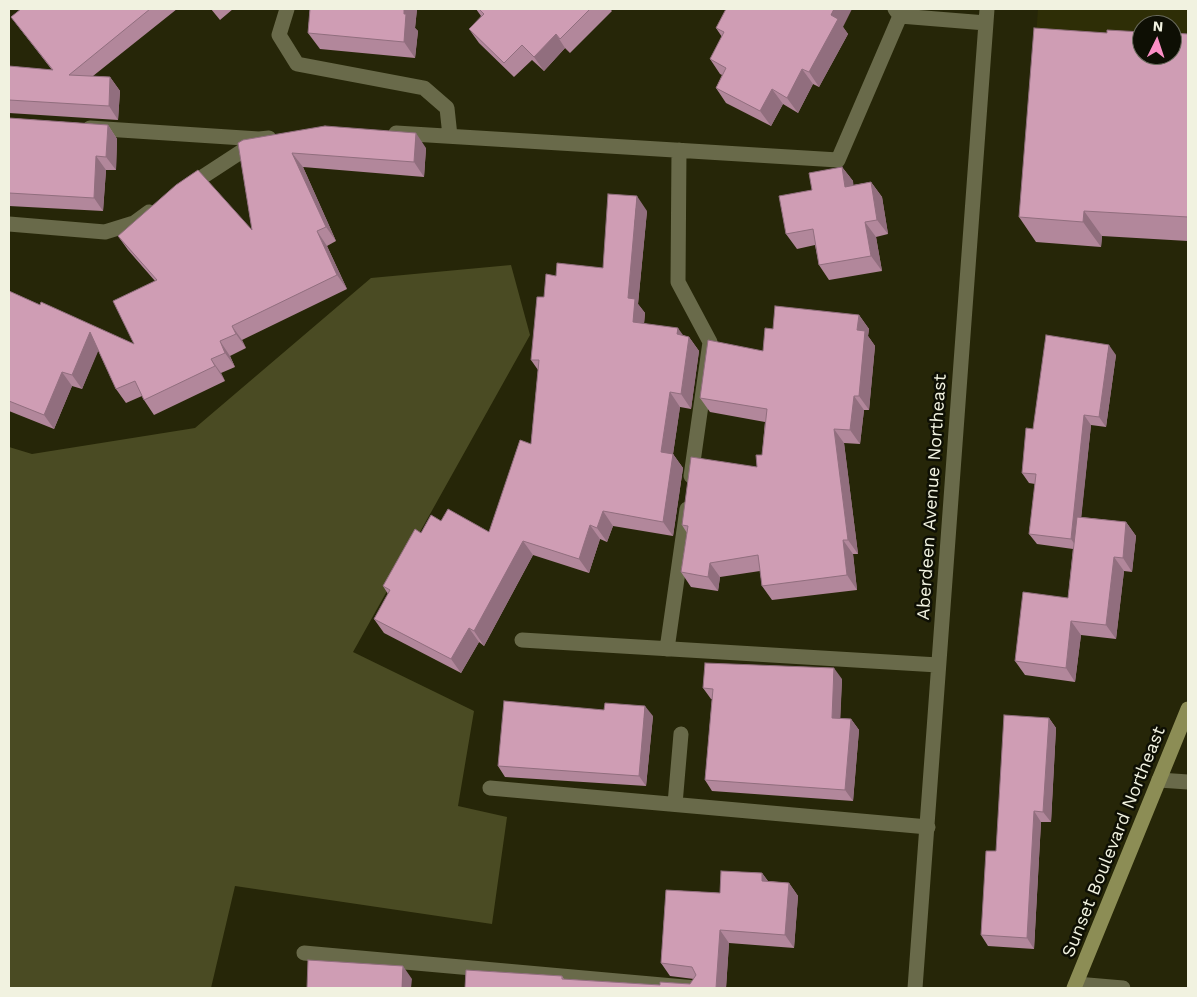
<!DOCTYPE html>
<html>
<head>
<meta charset="utf-8">
<style>
  body { margin:0 }
  #map { position:relative; width:1197px; height:997px; overflow:hidden; background:#262608; font-family:"Work Sans",sans-serif }
  canvas { display:block }
  .frame { position:absolute; inset:0; border:10px solid #f1f2e0; pointer-events:none }
  .north { position:absolute; left:1132px; top:15px; width:50px; height:50px; box-sizing:border-box; background:#0e0f04; border:1px solid #696a5c; border-radius:50%; rotate:4deg; font-size:14px; font-weight:700; line-height:20px; text-align:center; color:#f1f2e0 }
  .north::after { content:''; display:block; margin:auto; width:18px; height:22px; background:#fb8fc5; clip-path:polygon(50% 0,100% 100%,50% 72%,0 100%) }
</style>
</head>
<body>
<div id="map">
<canvas width="1197" height="997"></canvas>
<div class="frame"></div>
<div class="north">N</div>
</div>
<script>
const c = document.querySelector('canvas').getContext('2d');
c.lineJoin = 'round';
function fillPath(path, color) {
  c.fillStyle = color;
  c.fill(path, 'evenodd');
}
function poly(rows) {
  const path = new Path2D();
  for (const r of rows) {
    path.moveTo(r[0], r[1]);
    for (let i = 2; i < r.length; i += 2) path.lineTo(r[i], r[i + 1]);
  }
  return path;
}
function trace(path, color, width, dash) {
  c.strokeStyle = color;
  c.lineWidth = width;
  c.lineCap = dash ? 'butt' : 'round';
  c.setLineDash(dash || []);
  c.stroke(path);
}
function write(font, color, halo, rows, align = 'center') {
  c.font = font + ' "Work Sans",sans-serif';
  c.lineWidth = 5;
  c.setLineDash([]);
  c.textBaseline = 'middle';
  c.strokeStyle = halo;
  c.fillStyle = color;
  for (const [text, x, y, turn = 0] of rows) {
    c.save();
    c.translate(x, y);
    c.rotate((+turn || 0) * Math.PI / 180);
    c.textAlign = isNaN(turn) ? turn : align;
    if (halo) c.strokeText(text, 0, 0);
    c.fillText(text, 0, 0);
    c.restore();
  }
}
const built = poly([
  [1038,9,1188,9,1188,49,1172,48,1172,25,1142,25,1142,45,1036,36]
]);
const green = poly([
  [511,265,530,335,353,652,474,711,458,806,507,817,492,924,235,886,211,988,9,988,9,447,32,454,195,428,371,278]
]);
const minor = poly([
  [287,9,279,35,297,64,424,88,447,108,450,136],
  [895,9,900,16,986,23],
  [90,128,259,139,269,138],
  [396,133,838,160,900,16],
  [679,150,678,282,710,342,691,476],
  [187,187,256,142],
  [9,224,105,232,134,223,149,212],
  [522,640,938,665],
  [667,649,687,509],
  [1159,780,1188,782],
  [490,788,928,827],
  [675,804,681,734],
  [304,953,696,988],
  [1076,984,1123,988],
  [915,988,987,9]
]);
const major = poly([
  [1074,988,1188,709]
]);
const wall = poly([
  [21,9,177,9,93,76,110,77,120,91,118,120,9,113,9,66,52,70,21,30,11,17],
  [211,9,233,9,220,20],
  [310,9,417,9,415,28,418,31,415,58,320,49,308,33],
  [476,9,610,9,612,11,570,53,565,48,544,71,532,60,514,77,479,43,469,29,481,16],
  [843,27,848,34,819,87,813,84,798,113,783,104,771,126,726,103,716,88,722,75,720,74,710,59,722,37,716,28],
  [1107,33,1188,34,1188,241,1102,236,1101,247,1036,242,1019,217],
  [9,118,108,125,117,139,116,170,106,170,103,211,9,206],
  [238,143,426,148,424,177,303,167,336,241,327,246,347,289,242,340,246,348,230,356,235,367,221,373,225,381,154,415,144,400,142,396,126,403,116,389,98,350,82,389,72,386,54,429,9,411,9,291,40,305,134,344,155,281,128,250,118,236,252,230],
  [842,167,853,181,853,185,871,182,882,197,888,234,876,237,882,271,829,280,819,265,815,245,797,249,786,234,812,190],
  [647,211,638,304,645,313,644,323,689,337,699,351,691,409,680,407,673,454,683,468,673,536,613,526,607,542,600,539,589,573,533,555,484,646,479,642,461,673,384,633,374,619,388,594,383,586,421,533,441,521,489,532,531,444,538,370,531,360,544,297,556,276,603,268],
  [859,315,869,329,868,336,875,346,869,410,864,410,860,444,844,443,858,554,853,554,857,590,772,600,762,586,760,571,720,577,718,591,691,587,681,572,687,533,682,525,757,467,762,455,765,422,710,412,700,398,763,351,773,329],
  [1116,355,1106,427,1091,425,1081,517,1126,522,1136,536,1132,572,1124,571,1116,639,1081,635,1075,682,1025,675,1015,661,1068,598,1073,549,1037,544,1029,534,1035,484,1029,483,1022,473,1033,429],
  [842,679,840,718,851,719,859,730,853,801,712,791,705,780,712,699,711,699,703,688],
  [653,716,646,786,505,777,498,766],
  [1049,718,1056,728,1051,822,1041,822,1034,949,988,946,981,935,996,851],
  [721,871,762,873,768,881,789,883,798,896,794,948,729,943,726,988,465,988,466,970,562,976,564,979,660,985,660,982,690,984,694,979,670,976,661,963,666,890,720,893]
]);
const shadedWall = poly([
  [404,9,417,9,415,28,418,31,415,58,404,42],
  [834,9,852,9,843,27,848,34,819,87,809,72,831,15],
  [556,34,565,48,544,71,534,57],
  [802,69,813,84,798,113,787,98],
  [110,77,120,91,118,120,109,106],
  [772,89,783,104,771,126,760,111],
  [108,125,117,139,116,170,106,157],
  [416,133,426,148,424,177,414,162],
  [292,153,303,167,336,241,326,227],
  [96,156,106,170,103,211,94,198],
  [842,167,853,181,856,202,845,187],
  [871,182,882,197,888,234,877,220],
  [637,196,647,211,638,304,645,313,643,336,633,322,628,298],
  [1084,211,1102,236,1101,247,1083,222],
  [865,222,876,237,882,271,871,256],
  [317,231,327,246,347,289,337,275],
  [859,315,869,329,868,336,875,346,869,410,859,396,857,330],
  [232,326,242,340,246,348,236,334],
  [678,328,688,342,677,334],
  [90,332,100,347,82,389,72,375],
  [689,337,699,351,691,409,681,394],
  [220,341,230,356,235,367,225,353],
  [1109,345,1116,355,1106,427,1099,417],
  [211,359,221,373,225,381,215,366],
  [62,372,72,386,54,429,44,415],
  [670,392,680,407,673,454,683,468,673,536,663,522,661,452],
  [854,396,864,410,860,444,850,430],
  [1084,415,1091,425,1078,549,1071,539],
  [834,429,844,443,858,554,848,540],
  [603,511,613,526,607,542,597,528],
  [1126,522,1136,536,1132,572,1123,558],
  [590,525,600,539,589,573,579,559],
  [843,540,853,554,857,590,847,575],
  [523,541,533,555,484,646,474,631],
  [1114,557,1124,571,1116,639,1106,625],
  [710,563,720,577,718,591,708,577],
  [1071,621,1081,635,1075,682,1066,668],
  [469,628,479,642,461,673,451,659],
  [834,668,842,679,840,728,832,718],
  [645,706,653,716,646,786,639,776],
  [1049,718,1056,728,1051,822,1043,812],
  [851,719,859,730,853,801,845,790],
  [1034,811,1041,822,1034,949,1027,938],
  [762,873,771,886,762,881],
  [789,883,798,896,794,948,785,935],
  [720,930,729,943,726,988,716,988],
  [403,966,412,979,411,988,402,988]
]);
const building = poly([
  [21,9,150,9,69,75,110,77,109,106,9,100,9,66,53,70,11,17,21,9],
  [310,9,404,9,404,14,406,14,404,42,308,33,310,9],
  [479,9,590,9,560,39,556,34,534,57,522,45,504,63,469,29,484,14,479,9],
  [726,9,834,9,831,15,838,19,809,72,802,69,787,98,772,89,760,111,716,88,726,68,710,59,724,32,716,28,726,9],
  [1034,28,1107,33,1107,30,1142,32,1142,55,1172,55,1172,33,1188,34,1188,217,1084,211,1083,222,1019,217,1034,28],
  [9,118,108,125,106,157,96,156,94,198,9,193,9,118],
  [325,126,416,133,414,162,292,153,326,227,317,231,337,275,232,326,236,334,220,341,225,353,211,359,215,366,144,400,135,381,116,389,90,332,72,375,62,372,44,415,9,401,9,291,40,305,41,302,134,344,113,301,157,280,118,236,176,185,198,170,252,230,238,143,243,140,325,126],
  [842,167,845,187,871,182,877,220,865,222,871,256,819,265,813,229,786,234,779,196,812,190,809,173,842,167],
  [608,194,637,196,628,298,635,299,633,322,678,328,677,334,689,337,681,394,670,392,661,452,673,454,663,522,603,511,597,528,590,525,579,559,523,541,474,631,469,628,451,659,374,619,390,590,383,586,415,529,421,533,431,515,441,521,448,509,489,532,520,440,531,444,539,360,531,360,537,297,544,297,546,274,556,276,557,263,603,268,608,194],
  [775,306,859,315,857,330,865,331,859,396,854,396,850,430,834,429,848,540,843,540,847,575,762,586,758,555,710,563,708,577,681,572,688,526,682,525,691,457,757,467,756,455,762,455,767,409,700,398,708,340,763,351,765,328,773,329,775,306],
  [1046,335,1109,345,1099,417,1084,415,1071,539,1029,534,1036,474,1022,473,1026,428,1033,429,1046,335],
  [1077,517,1126,522,1123,558,1114,557,1106,625,1071,621,1066,668,1015,661,1023,592,1068,598,1077,517],
  [705,663,834,668,832,718,851,719,845,790,705,780,713,689,703,688,705,663],
  [504,701,604,710,605,703,645,706,639,776,498,766,504,701],
  [1004,715,1049,718,1043,812,1034,811,1027,938,981,935,986,851,996,851,1004,715],
  [721,871,762,873,762,881,789,883,785,935,720,930,716,988,465,988,466,970,562,976,562,979,660,985,660,982,690,984,696,975,692,967,661,963,666,890,720,893,721,871],
  [308,960,403,966,402,988,307,988,308,960]
]);
const streetNames = [
  ["Aberdeen Avenue Northeast",932,497,-86],
  ["Sunset Boulevard Northeast",1114,842,-68]
];
fillPath(built, '#2e2e06');
fillPath(green, '#4a4b23');
trace(minor, '#696a4a', 15);
trace(major, '#8c8d55', 15);
fillPath(wall, '#b2879b');
fillPath(shadedWall, '#916e7e');
fillPath(building, '#cf9db4');
trace(building, '#916e7e', 1);
write('18px', '#f1f2e0', '#0e0f04', streetNames);
</script>
</body>
</html>
